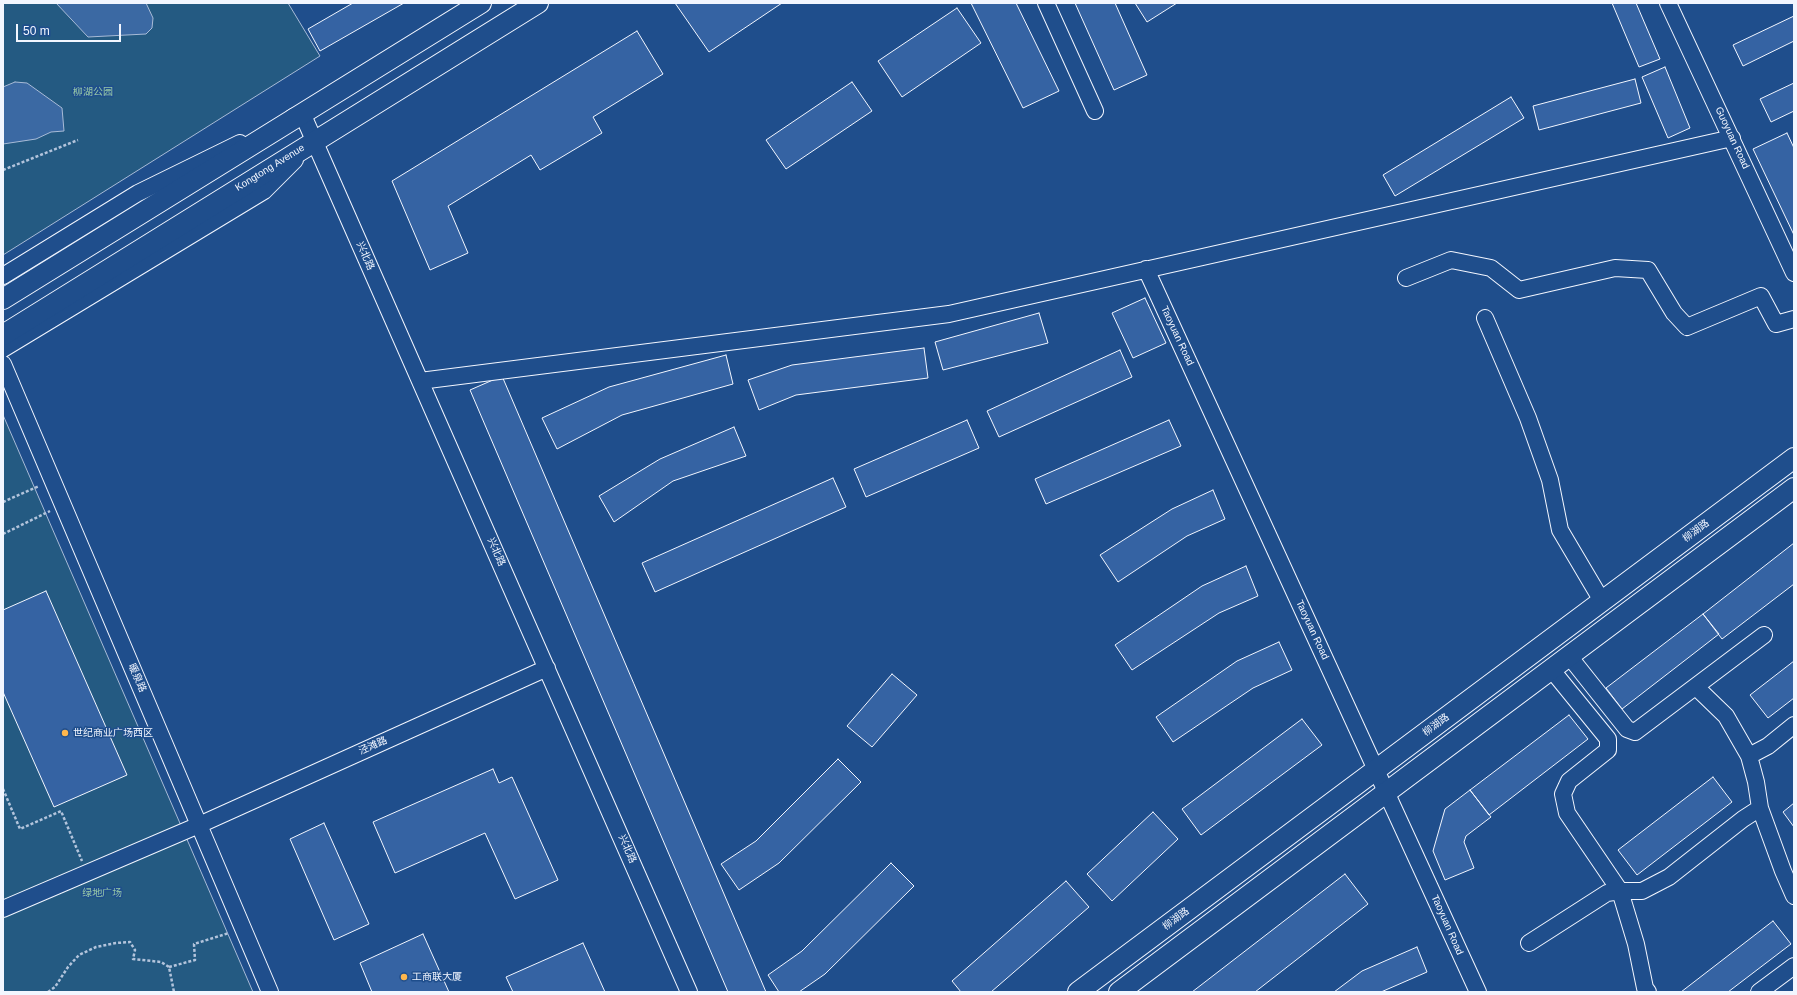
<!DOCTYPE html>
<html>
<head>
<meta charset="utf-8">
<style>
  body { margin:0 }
  #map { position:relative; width:1797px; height:995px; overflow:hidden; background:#1f4e8c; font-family:Arial,sans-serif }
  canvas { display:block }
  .frame { position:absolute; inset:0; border:4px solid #f2f6ff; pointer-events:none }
  .scale { position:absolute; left:16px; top:24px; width:105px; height:18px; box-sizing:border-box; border:2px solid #f2f6ff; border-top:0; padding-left:5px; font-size:12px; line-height:14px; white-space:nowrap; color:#f2f6ff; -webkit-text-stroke:3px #1f4e8c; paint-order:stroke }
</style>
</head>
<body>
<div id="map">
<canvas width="1797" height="995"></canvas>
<div class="frame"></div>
<div class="scale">50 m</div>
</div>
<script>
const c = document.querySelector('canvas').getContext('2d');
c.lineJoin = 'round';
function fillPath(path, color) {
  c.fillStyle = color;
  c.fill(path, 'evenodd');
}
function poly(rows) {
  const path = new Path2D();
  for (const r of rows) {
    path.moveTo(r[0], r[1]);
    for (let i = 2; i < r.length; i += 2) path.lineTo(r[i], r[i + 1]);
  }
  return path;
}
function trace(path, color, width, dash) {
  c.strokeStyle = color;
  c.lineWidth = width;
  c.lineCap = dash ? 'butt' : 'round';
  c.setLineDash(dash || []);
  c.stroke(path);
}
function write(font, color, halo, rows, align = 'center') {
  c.font = font + ' Arial,"Noto Sans SC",sans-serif';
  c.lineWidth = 3;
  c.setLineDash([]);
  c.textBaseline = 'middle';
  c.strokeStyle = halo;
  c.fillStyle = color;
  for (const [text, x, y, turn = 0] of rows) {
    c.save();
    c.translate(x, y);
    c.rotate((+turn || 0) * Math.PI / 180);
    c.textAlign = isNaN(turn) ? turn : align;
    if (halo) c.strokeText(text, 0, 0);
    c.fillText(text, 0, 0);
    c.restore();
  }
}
const green = poly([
  [3,3,288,3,320,56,3,255,3,3],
  [3,415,192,851,253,992,3,992,3,415]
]);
const water = poly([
  [56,3,146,3,153,18,152,28,146,34,88,37,56,3],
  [15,82,27,83,62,108,64,131,51,132,36,139,3,144,3,87,15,82]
]);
const building = poly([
  [353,3,404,3,320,51,308,29,353,3],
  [675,3,782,3,709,52,675,3],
  [971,3,1016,3,1059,91,1023,108,971,3],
  [1075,3,1115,3,1147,75,1114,90,1075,3],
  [1135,3,1177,3,1147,22,1135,3],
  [1612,3,1636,3,1660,59,1639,67,1612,3],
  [957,8,981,43,902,97,878,61,957,8],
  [1794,16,1794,41,1743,66,1733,45,1794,16],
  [637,31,663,74,593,117,602,133,540,170,531,155,448,206,468,253,430,270,392,181,637,31],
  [1665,67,1690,128,1668,138,1642,77,1665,67],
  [1635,79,1641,103,1539,130,1533,106,1635,79],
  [852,82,872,111,786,169,766,140,852,82],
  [1794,83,1794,111,1771,122,1760,99,1794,83],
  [1511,97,1524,118,1395,196,1383,175,1511,97],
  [1787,133,1794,148,1794,235,1753,149,1787,133],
  [1145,298,1166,343,1133,358,1112,313,1145,298],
  [1039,313,1048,343,943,370,935,342,1039,313],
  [924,348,928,378,796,395,759,410,748,380,792,365,924,348],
  [1120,350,1132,377,999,437,987,411,1120,350],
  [726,355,733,384,622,415,557,449,542,418,609,387,726,355],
  [502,376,766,992,728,992,470,390,502,376],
  [967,420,979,448,866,497,854,469,967,420],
  [1169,420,1181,446,1046,504,1035,479,1169,420],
  [734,427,746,456,673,481,614,522,599,496,660,459,734,427],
  [833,478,846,507,655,592,642,563,833,478],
  [1213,490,1225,519,1187,536,1118,582,1100,555,1172,509,1213,490],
  [1794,543,1794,584,1722,639,1703,614,1794,543],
  [1246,566,1258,596,1219,613,1132,670,1115,645,1202,586,1246,566],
  [46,591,127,775,54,807,3,692,3,610,46,591],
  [1703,614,1719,634,1622,709,1606,688,1703,614],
  [1279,642,1292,670,1253,688,1173,742,1156,717,1237,661,1279,642],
  [1794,661,1794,698,1768,718,1750,695,1794,661],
  [892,674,917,695,872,747,847,726,892,674],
  [1569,715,1588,739,1489,815,1470,790,1569,715],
  [1302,719,1322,745,1201,835,1182,809,1302,719],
  [838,759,861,782,779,863,739,890,721,864,756,841,838,759],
  [493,769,499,783,512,777,558,880,515,899,485,833,395,873,373,822,493,769],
  [1713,777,1732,802,1637,875,1618,850,1713,777],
  [1470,790,1491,817,1466,836,1464,842,1474,868,1445,880,1433,851,1445,809,1470,790],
  [1794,803,1794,827,1783,812,1794,803],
  [1153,812,1178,839,1112,901,1087,874,1153,812],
  [324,823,369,924,334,940,290,839,324,823],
  [891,863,914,886,825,974,799,992,779,992,768,975,802,951,891,863],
  [1345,874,1368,904,1255,992,1192,992,1345,874],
  [1066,881,1089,907,991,992,961,992,952,981,1066,881],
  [1773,921,1791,944,1728,992,1681,992,1773,921],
  [423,934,449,992,372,992,360,963,423,934],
  [583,943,605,992,513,992,506,977,583,943],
  [1417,947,1427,972,1381,992,1334,992,1362,971,1417,947]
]);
const path = poly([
  [3,170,78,140],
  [3,502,39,486],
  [3,534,50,511],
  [3,789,20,829,61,811,82,861],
  [169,967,195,960,194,944,229,933],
  [48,992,55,987,68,967,79,955,96,947,116,943,130,942,135,950,133,959,161,962,169,967,174,992]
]);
const minor = poly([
  [1046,3,1095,111],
  [1668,3,1794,273],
  [293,117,302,113,689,992],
  [1146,269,1478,992],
  [3,276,138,193,240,143],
  [1406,278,1451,260,1491,268,1519,290,1615,268,1648,270,1674,313,1687,327,1761,296,1776,324,1794,319],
  [1485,318,1528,418,1550,480,1560,530,1602,601],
  [3,349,264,191,295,160],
  [3,364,270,992],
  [420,381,949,314,1732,138],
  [1569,656,1627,729,1635,732,1764,635],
  [1551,669,1608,739,1608,750,1569,781,1563,794,1567,813,1620,891,1642,891,1669,877,1743,819,1760,808],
  [1696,687,1726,716,1749,756,1756,782,1760,808,1783,871,1794,896],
  [1749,756,1768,746,1794,725],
  [3,909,199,825,547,668],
  [1529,943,1607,893,1620,891,1636,944,1645,988,1648,992],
  [1759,992,1794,966]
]);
const major = poly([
  [3,299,481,3],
  [3,335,538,3],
  [1078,992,1794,458],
  [1119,992,1794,488]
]);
const markers = [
  [65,733,4,"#ffb74d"],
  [404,977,4,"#ffb74d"]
];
const parkNames = [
  ["柳湖公园",93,92],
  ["绿地广场",102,893]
];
const streetNames = [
  ["Guoyuan Road",1732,138,65],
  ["Kongtong Avenue",270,168,-32],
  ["兴北路",365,256,66],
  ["Taoyuan Road",1177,336,65],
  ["柳湖路",1696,531,-37],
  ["兴北路",496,552,66],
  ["Taoyuan Road",1312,630,65],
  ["暖泉路",137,678,67],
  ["柳湖路",1436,725,-37],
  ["泾滩路",373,746,-24],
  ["兴北路",627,849,66],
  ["柳湖路",1176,919,-37],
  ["Taoyuan Road",1447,925,66]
];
const poiNames = [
  ["世纪商业广场西区",73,733],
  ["工商联大厦",412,977]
];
fillPath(green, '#245a82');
trace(green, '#a8bbd7', 1);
fillPath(water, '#3b69a3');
trace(water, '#a8bbd7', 1);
fillPath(building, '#3563a3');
trace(building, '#f2f6ff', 1);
trace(minor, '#f2f6ff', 18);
trace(major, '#f2f6ff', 22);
trace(path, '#b3c4dc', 2.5, [3, 2]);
trace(minor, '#1f4e8c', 16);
trace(major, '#1f4e8c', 20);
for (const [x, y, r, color] of markers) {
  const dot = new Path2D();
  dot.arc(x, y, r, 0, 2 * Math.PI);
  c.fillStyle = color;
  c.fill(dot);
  trace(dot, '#1f4e8c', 1.5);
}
write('10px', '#97c8a6', '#1f4e8c', parkNames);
write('10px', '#f2f6ff', '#1f4e8c', streetNames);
write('10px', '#f2f6ff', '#1f4e8c', poiNames, 'left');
</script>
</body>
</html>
